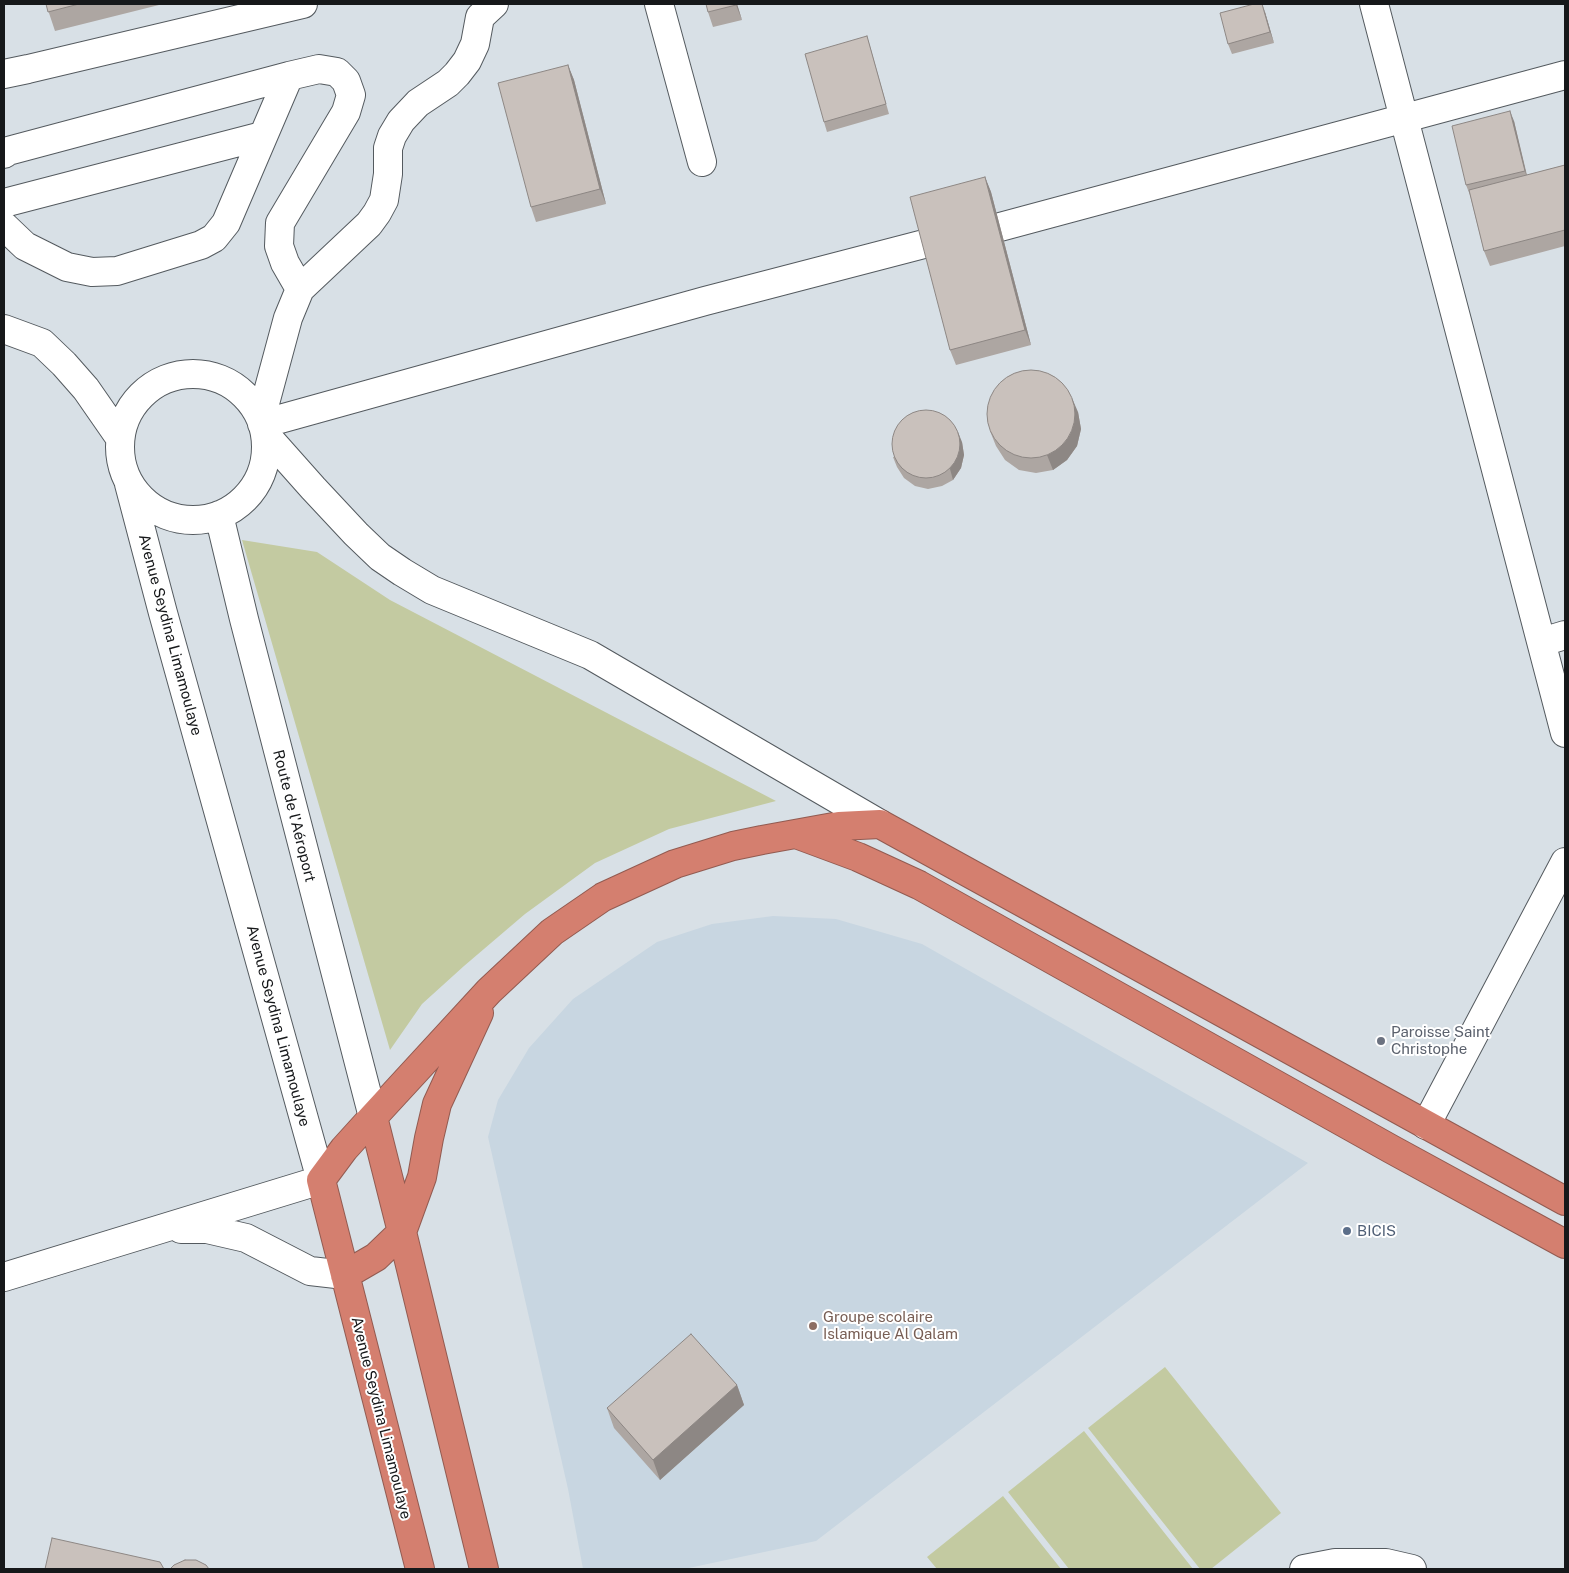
<!DOCTYPE html>
<html>
<head>
<meta charset="utf-8">
<style>
  body { margin:0 }
  #map { position:relative; width:1569px; height:1573px; overflow:hidden; background:#d8e0e6; font-family:"Public Sans",sans-serif }
  canvas { display:block }
  .frame { position:absolute; inset:0; border:5px solid #16181a; pointer-events:none }
</style>
</head>
<body>
<div id="map">
<canvas width="1569" height="1573"></canvas>
<div class="frame"></div>
</div>
<script>
const c = document.querySelector('canvas').getContext('2d');
c.lineJoin = 'round';
function fillPath(path, color) {
  c.fillStyle = color;
  c.fill(path, 'evenodd');
}
function poly(rows) {
  const path = new Path2D();
  for (const r of rows) {
    if (r.length === 3) {
      path.moveTo(r[0] + r[2], r[1]);
      path.arc(r[0], r[1], r[2], 0, 2 * Math.PI);
      continue;
    }
    path.moveTo(r[0], r[1]);
    for (let i = 2; i < r.length; i += 2) path.lineTo(r[i], r[i + 1]);
  }
  return path;
}
function trace(path, color, width, dash) {
  c.strokeStyle = color;
  c.lineWidth = width;
  c.lineCap = dash ? 'butt' : 'round';
  c.setLineDash(dash || []);
  c.stroke(path);
}
function write(font, color, halo, rows, align = 'center') {
  c.font = font + ' "Public Sans",sans-serif';
  c.lineWidth = 4;
  c.setLineDash([]);
  c.textBaseline = 'middle';
  c.strokeStyle = halo;
  c.fillStyle = color;
  for (const [text, x, y, turn = 0] of rows) {
    c.save();
    c.translate(x, y);
    c.rotate((+turn || 0) * Math.PI / 180);
    c.textAlign = isNaN(turn) ? turn : align;
    if (halo) c.strokeText(text, 0, 0);
    c.fillText(text, 0, 0);
    c.restore();
  }
}
const built = poly([
  [773,916,836,919,922,944,1308,1163,816,1541,684,1569,583,1569,568,1489,488,1137,498,1100,529,1048,573,999,657,942,712,924]
]);
const green = poly([
  [242,540,317,552,390,600,776,801,669,829,595,863,525,914,464,966,422,1004,390,1050],
  [1165,1367,1281,1513,1211,1569,1200,1569,1088,1428],
  [1084,1431,1193,1569,1069,1569,1008,1492],
  [1003,1496,1061,1569,937,1569,927,1557]
]);
const minor = poly([
  [659,4,702,162],
  [1374,4,1565,733],
  [4,74,28,69,303,4],
  [4,154,8,151,289,76,319,69,337,72,346,81,351,95,346,112,280,223,279,246,285,263,300,289],
  [4,203,262,136],
  [4,226,25,246,67,267,92,272,117,271,201,245,214,238,226,223,289,76],
  [1000,227,1565,75],
  [4,329,42,343,64,364,86,389,120,438],
  [193,447,73],
  [261,418,288,318,300,289,369,224,377,213,384,200,388,174,388,148,392,136,401,121,418,103,448,83,457,74,467,61,475,44,480,17,494,4],
  [262,424,705,301,924,244],
  [265,434,313,488,356,534,380,557,402,572,432,590,590,655,880,824],
  [219,515,244,619,373,1117],
  [1542,642,1565,635],
  [1426,1125,1565,862],
  [181,1229,207,1229,246,1238,310,1271,345,1275],
  [4,1277,321,1180,163,613,129,484],
  [1304,1569,1335,1563,1386,1563,1412,1569]
]);
const highway = poly([
  [796,834,858,857,919,885,1391,1149,1565,1244],
  [373,1117,402,1232,484,1569],
  [345,1275,376,1257,402,1232,422,1177,429,1138,437,1104,479,1013],
  [420,1569,321,1180,344,1149,373,1117,489,991,552,932,603,897,675,864,733,846,762,840,839,826,880,824,1565,1201]
]);
const wall = poly([
  [46,4,163,4,55,31],
  [737,4,742,20,713,27,708,12],
  [1265,12,1274,43,1232,54,1228,44],
  [867,36,870,46,889,114,827,132,824,122],
  [568,65,574,80,606,204,536,222,531,207],
  [1514,121,1527,175,1565,165,1565,246,1490,266,1484,251,1470,195,1466,185],
  [985,177,991,192,1031,345,956,365,950,350],
  [1078,412,1081,429,1077,446,1067,460,1053,470,1036,473,1019,470,1005,460,996,446,990,431],
  [962,442,964,455,961,468,953,480,942,486,928,489,915,486,904,478,897,467,893,457],
  [737,1385,744,1405,660,1480,614,1428,607,1408]
]);
const shadedWall = poly([
  [736,4,737,4,742,20,736,5],
  [1262,4,1265,12,1274,43,1270,32],
  [568,65,574,80,606,204,600,189],
  [1510,111,1514,121,1528,181,1525,171],
  [985,177,991,192,1031,345,1025,330],
  [1072,398,1078,412,1081,429,1077,446,1067,460,1053,470,1047,455],
  [958,432,962,442,964,455,961,468,953,480,950,469],
  [737,1385,744,1405,660,1480,653,1460]
]);
const building = poly([
  [46,4,79,4,48,12,46,4],
  [706,4,736,4,736,5,708,12,706,4],
  [1254,4,1262,4,1270,32,1228,44,1220,13,1254,4],
  [867,36,886,104,824,122,805,54,867,36],
  [568,65,600,189,531,207,498,83,568,65],
  [1510,111,1525,171,1466,185,1452,126,1510,111],
  [1565,165,1565,230,1484,251,1469,190,1565,165],
  [985,177,1025,330,950,350,910,197,985,177],
  [1031,414,44],
  [926,444,34],
  [691,1334,737,1385,653,1460,607,1408,691,1334],
  [52,1538,160,1562,164,1569,45,1569,52,1538],
  [185,1560,196,1560,206,1565,209,1569,170,1569,174,1565,185,1560]
]);
const markers = [
  [1381,1041,5,"#6b7280"],
  [1347,1231,5,"#5c6f8a"],
  [813,1326,5,"#8d6e63"]
];
const streetNames = [
  ["Avenue Seydina Limamoulaye",170,635,75],
  ["Route de l'Aéroport",294,816,76],
  ["Avenue Seydina Limamoulaye",278,1026,75],
  ["Avenue Seydina Limamoulaye",381,1418,76]
];
const worshipNames = [
  ["Paroisse Saint",1391,1032],
  ["Christophe",1391,1049]
];
const serviceNames = [
  ["BICIS",1357,1231]
];
const educationNames = [
  ["Groupe scolaire",823,1317],
  ["Islamique Al Qalam",823,1334]
];
fillPath(built, '#c8d6e1');
fillPath(green, '#c3caa1');
trace(minor, '#545a5f', 30);
trace(highway, '#925b51', 30);
trace(minor, '#fff', 28);
trace(highway, '#d47f6f', 28);
fillPath(wall, '#ada6a2');
fillPath(shadedWall, '#8d8784');
fillPath(building, '#c9c1bc');
trace(building, '#8d8784', 1);
for (const [x, y, r, color] of markers) {
  const dot = new Path2D();
  dot.arc(x, y, r, 0, 2 * Math.PI);
  c.fillStyle = color;
  c.fill(dot);
  trace(dot, '#fff', 2);
}
write('15px', '#16181a', '#fff', streetNames);
write('15px', '#5b616d', '#fff', worshipNames, 'left');
write('15px', '#4e5e75', '#fff', serviceNames, 'left');
write('15px', '#785e54', '#fff', educationNames, 'left');
</script>
</body>
</html>
